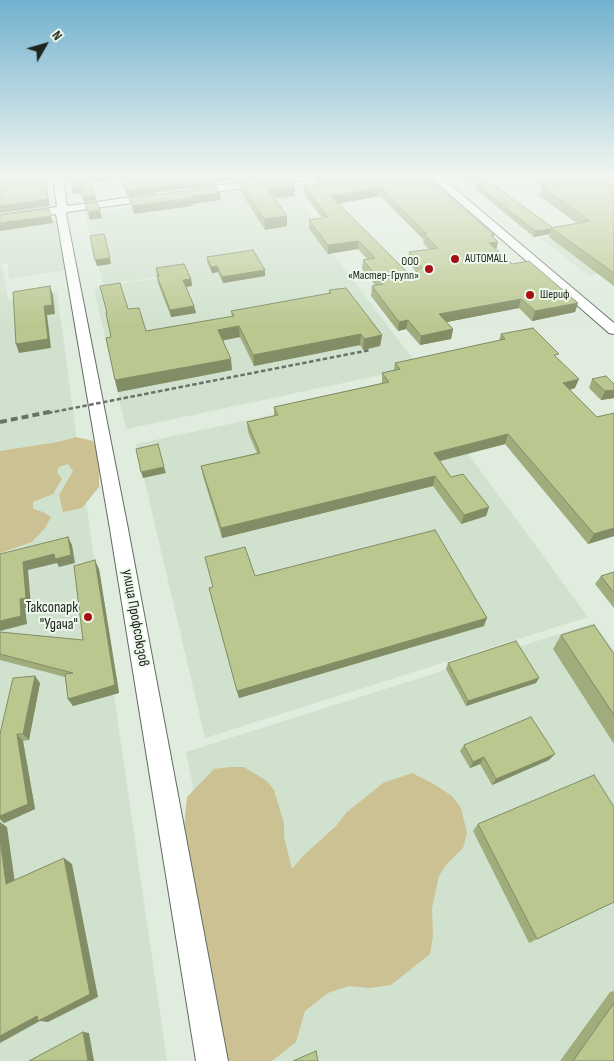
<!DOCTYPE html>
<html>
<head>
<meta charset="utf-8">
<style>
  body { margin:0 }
  #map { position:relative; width:614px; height:1061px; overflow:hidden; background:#dfecde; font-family:"Sofia Sans Condensed",sans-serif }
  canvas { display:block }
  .north { position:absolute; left:20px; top:20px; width:50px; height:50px; -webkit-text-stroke:4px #edfaeb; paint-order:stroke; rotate:52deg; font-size:14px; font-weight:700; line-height:20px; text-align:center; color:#212520 }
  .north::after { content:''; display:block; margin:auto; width:18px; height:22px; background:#212520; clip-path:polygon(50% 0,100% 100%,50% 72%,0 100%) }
</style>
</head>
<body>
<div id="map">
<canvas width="614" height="1061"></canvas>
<div class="north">N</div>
</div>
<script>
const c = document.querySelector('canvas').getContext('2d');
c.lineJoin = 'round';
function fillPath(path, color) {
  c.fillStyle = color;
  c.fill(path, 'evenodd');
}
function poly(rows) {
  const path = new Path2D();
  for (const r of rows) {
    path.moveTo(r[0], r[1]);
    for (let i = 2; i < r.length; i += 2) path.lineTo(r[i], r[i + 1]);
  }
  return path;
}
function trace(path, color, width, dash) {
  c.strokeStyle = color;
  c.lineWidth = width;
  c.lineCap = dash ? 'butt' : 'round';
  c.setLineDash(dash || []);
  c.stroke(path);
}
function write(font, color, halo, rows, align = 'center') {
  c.font = font + ' "Sofia Sans Condensed",sans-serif';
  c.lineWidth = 4;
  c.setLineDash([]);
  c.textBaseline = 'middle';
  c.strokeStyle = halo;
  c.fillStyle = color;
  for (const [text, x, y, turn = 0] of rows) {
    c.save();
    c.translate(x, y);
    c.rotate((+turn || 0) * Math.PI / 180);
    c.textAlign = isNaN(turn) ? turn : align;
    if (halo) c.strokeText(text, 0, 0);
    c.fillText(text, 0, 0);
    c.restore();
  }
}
const built = poly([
  [288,185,340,249,331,251,419,367,126,429,94,288,307,255,103,285,85,213],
  [56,217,66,270,9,279,8,263,0,264,0,225],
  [614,225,614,271,589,276,540,238],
  [0,265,2,265,8,300,57,292,77,440,167,1061,0,1061],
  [417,384,588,617,205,738,136,444],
  [594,623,614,651,614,1061,247,1061,186,752]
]);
const green = poly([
  [76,437,93,441,99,452,99,487,82,508,63,512,59,495,73,471,68,464,59,467,57,472,62,479,53,494,33,502,33,509,43,512,51,517,45,528,32,542,0,553,0,451,58,442],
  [231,767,244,767,267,781,274,790,284,823,284,837,292,869,303,856,336,826,347,812,383,783,412,773,432,783,452,796,461,808,467,833,463,848,445,866,439,876,432,908,433,936,430,954,391,985,370,988,349,986,328,993,305,1011,296,1042,272,1061,223,1061,184,827,187,797,214,769]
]);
const minor = poly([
  [53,176,63,176,67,206,155,194,160,197,155,200,67,212,66,214,128,529,228,1061,196,1061,110,529,56,214,0,221,0,215,57,207,53,176],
  [291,176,320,176,315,179,192,195,187,192,192,189,291,176],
  [429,176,440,176,614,323,614,334,609,333,429,176]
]);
const railFar1 = poly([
  [48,413,370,350]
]);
const rail = poly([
  [0,422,54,411]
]);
const wall = poly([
  [68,176,258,176,258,179,235,182,233,179,212,183,212,185,128,196,121,178,90,182,96,200,84,202,81,193,73,194],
  [315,176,426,176,498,242,496,250,512,264,578,303,575,312,532,321,519,308,446,322,453,329,451,339,420,345,406,329,398,331,371,296,372,286,376,286,362,269,363,260,367,259,358,249,328,254,309,229,309,220,322,218,304,194,304,186,318,184,315,181],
  [380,196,424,240,423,243,429,249,409,252,408,261,416,272,411,276,338,204],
  [461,176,501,176,467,181],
  [510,176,614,176,614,286,549,237,549,234,534,237,475,189,476,184,552,227,577,223,539,196,542,187,527,177,515,178],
  [240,181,295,196,275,198,287,216,287,226,265,230,240,191],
  [207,257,265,270,265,276,223,283,218,272,212,273,207,262],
  [156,268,191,279,192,286,186,287,194,306,196,313,171,317,158,283],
  [329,290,382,335,380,346,363,350,360,345,254,366,240,337,223,340,232,370,118,392,115,380,111,337,128,309,146,331,232,317,231,311,329,293],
  [501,334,557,358,575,388,570,390,597,417,614,413,614,536,588,544,505,444,440,461,451,477,489,507,486,516,461,524,433,486,222,538,203,476,201,466,257,453,248,432,247,422,274,416,274,407,382,383,382,373,394,370,395,363,499,341],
  [592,379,614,384,614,398,601,400,589,388],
  [205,557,255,576,484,626,239,698,211,596,209,588,213,587],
  [99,569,119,693,73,706,68,699,65,677,0,660,0,632,83,640],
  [614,572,614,608,595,584,601,576],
  [561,635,614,654,614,744,553,649],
  [448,663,536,683,466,706,446,669],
  [40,683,29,740,23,741,35,809,4,823,0,819,0,734],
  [464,745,549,760,492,785,480,764,470,768,460,751],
  [478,824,614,902,529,943,473,831],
  [614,991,614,1061,560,1061,610,992]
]);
const shadedWall = poly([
  [44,176,45,176,50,206,0,213,0,206],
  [95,176,121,176,121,178,90,182,89,177],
  [220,176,233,176,233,179,212,183,212,185,128,196,126,191],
  [238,176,258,176,258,179,235,182,234,177],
  [468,176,501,176,467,181],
  [516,176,527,176,515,178],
  [295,186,295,196,269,199,268,190],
  [80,187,81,193,73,194,72,188],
  [381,188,380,196,331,205,331,196],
  [220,193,221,200,192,204,193,206,134,214,132,206,191,196],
  [95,195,96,200,84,202,83,197],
  [49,209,53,223,0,231,0,223],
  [100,210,102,218,90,220,88,212],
  [287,216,287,226,265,230,264,219],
  [551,229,549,234,534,237,535,231],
  [491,235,494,235,492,242,498,242,496,250,487,252],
  [359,241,358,249,328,254,328,245],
  [110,258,111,264,97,266,95,260],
  [217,266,218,272,212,273,211,267],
  [265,270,265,276,223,283,222,277],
  [191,279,192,286,184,287,183,280],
  [50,286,53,295,55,314,47,315,51,348,19,353,16,344,44,306],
  [521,299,519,308,437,324,439,314],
  [578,303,575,312,532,321,535,311],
  [194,306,196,313,171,317,170,310],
  [408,320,406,329,398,331,399,322],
  [239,326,240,337,220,341,218,330],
  [453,329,451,339,420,345,421,336],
  [361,334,360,345,254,366,253,355],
  [382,335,380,346,363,350,364,339],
  [231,359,232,370,118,392,115,380],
  [579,379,575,388,559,392,563,383],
  [614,390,614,398,601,400,605,391],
  [508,434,505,444,432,463,434,453],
  [164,467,166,473,143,478,141,472],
  [435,476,433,486,222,538,221,528],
  [489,507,486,516,461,524,464,515],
  [614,528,614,536,588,544,594,534],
  [68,537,72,545,75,563,59,567,57,563,28,570,31,606,25,608,27,624,0,631,0,621,20,599,23,562],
  [95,560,99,569,119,693,73,706,68,699,115,685],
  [487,618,484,626,239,698,237,691],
  [35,676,40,683,29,740,23,734],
  [539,678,536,683,466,706,468,701],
  [17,734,23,741,35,809,4,823,0,819,0,816],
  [555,754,549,760,492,785,496,779],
  [484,757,480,764,470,768,473,762],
  [0,822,7,827,16,890,6,884,0,839],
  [64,858,72,864,98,997,48,1022,40,1021,0,1043,0,1036],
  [83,1032,89,1033,94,1061,88,1061]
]);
const building = poly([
  [0,176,44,176,48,199,0,206,0,176],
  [68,176,95,176,89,177,95,195,83,197,80,187,72,188,68,176],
  [122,176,220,176,210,178,212,180,126,191,122,176],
  [288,176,295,186,268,190,287,216,264,219,240,181,288,176],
  [318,176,426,176,494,235,491,235,498,242,489,243,512,264,529,261,578,303,535,311,521,299,439,314,453,329,421,336,408,320,399,322,372,286,383,284,363,260,375,258,359,241,328,245,309,220,328,217,304,186,325,183,318,176],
  [381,188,427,234,424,234,438,248,409,252,422,267,411,276,331,196,381,188],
  [541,176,614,176,614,273,551,228,590,221,542,187,555,185,541,176],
  [490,182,552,227,551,229,535,231,476,184,490,182],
  [216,187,220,193,191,196,192,198,132,206,129,198,216,187],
  [97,202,100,210,88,212,85,203,97,202],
  [49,209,51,216,0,223,0,215,49,209],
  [104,234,110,258,95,260,90,236,104,234],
  [253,250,265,270,222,277,217,266,211,267,207,257,253,250],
  [184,264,191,279,183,280,194,306,170,310,157,276,159,276,156,268,184,264],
  [120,283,128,309,139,308,146,331,234,316,231,311,331,293,329,290,346,288,382,335,364,339,361,334,253,355,239,326,218,330,231,359,115,380,106,338,111,337,106,313,107,313,100,286,120,283],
  [50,286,52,305,44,306,48,339,16,344,13,292,50,286],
  [533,328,559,354,554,355,579,379,563,383,597,417,614,413,614,528,594,534,508,434,434,453,451,477,463,474,489,507,464,515,435,476,221,528,201,466,260,453,247,422,278,415,274,407,389,382,382,373,400,369,395,363,505,339,501,334,533,328],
  [606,376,614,384,614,390,605,391,592,379,606,376],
  [158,444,164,467,141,472,136,449,158,444],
  [435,530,487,618,237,691,209,588,213,587,205,557,245,547,255,576,435,530],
  [68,537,71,555,55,559,54,554,23,562,26,598,20,599,21,616,0,621,0,554,68,537],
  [95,560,115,685,68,699,65,674,73,673,0,654,0,632,83,640,74,566,95,560],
  [614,572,614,593,601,576,614,572],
  [594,625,614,654,614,715,561,635,594,625],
  [516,641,539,678,468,701,448,663,516,641],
  [35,676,23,734,17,734,28,804,0,816,0,734,13,678,35,676],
  [531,717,555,754,496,779,484,757,473,762,464,745,531,717],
  [594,775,614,807,614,902,537,939,478,824,594,775],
  [0,839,6,884,64,858,90,994,38,1021,37,1016,0,1036,0,839],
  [614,1003,614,1061,573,1061,614,1003],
  [83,1032,88,1061,29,1061,83,1032],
  [316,1051,318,1061,293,1061,316,1051]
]);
const markers = [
  [455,259,5,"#a61015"],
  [429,269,5,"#a61015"],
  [530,295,5,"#a61015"],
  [88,617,5,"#a61015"]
];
const farPoinames = [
  ["AUTOMALL",465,259],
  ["ООО",419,262,"right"],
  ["«Мастер-Групп»",419,276,"right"],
  ["Шериф",540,295]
];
const poiNames = [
  ["Таксопарк",78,608],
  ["\"Удача\"",78,625]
];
const streetNames = [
  ["улица Профсоюзов",135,618,80]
];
fillPath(built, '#d0e2ce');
fillPath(green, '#ccc193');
trace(minor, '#626d61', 2);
fillPath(minor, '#fff');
trace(railFar1, '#697168', 2.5, [4.5, 2.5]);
trace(rail, '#697168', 4, [7, 4]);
fillPath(wall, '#a0ac7c');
fillPath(shadedWall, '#828c65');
fillPath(building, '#bac890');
trace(building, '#828c65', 1);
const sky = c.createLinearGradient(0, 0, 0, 325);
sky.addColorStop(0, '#72b1ce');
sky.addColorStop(0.54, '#f1f6f0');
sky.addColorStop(1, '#f1f6f000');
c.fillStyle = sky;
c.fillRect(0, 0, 614, 325);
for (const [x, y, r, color] of markers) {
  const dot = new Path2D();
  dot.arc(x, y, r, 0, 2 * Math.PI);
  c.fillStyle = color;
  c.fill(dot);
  trace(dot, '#edfaeb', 2);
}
write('12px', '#212520', '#edfaeb', farPoinames, 'left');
write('15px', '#212520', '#edfaeb', poiNames, 'right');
write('15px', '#212520', '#edfaeb', streetNames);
</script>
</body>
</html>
